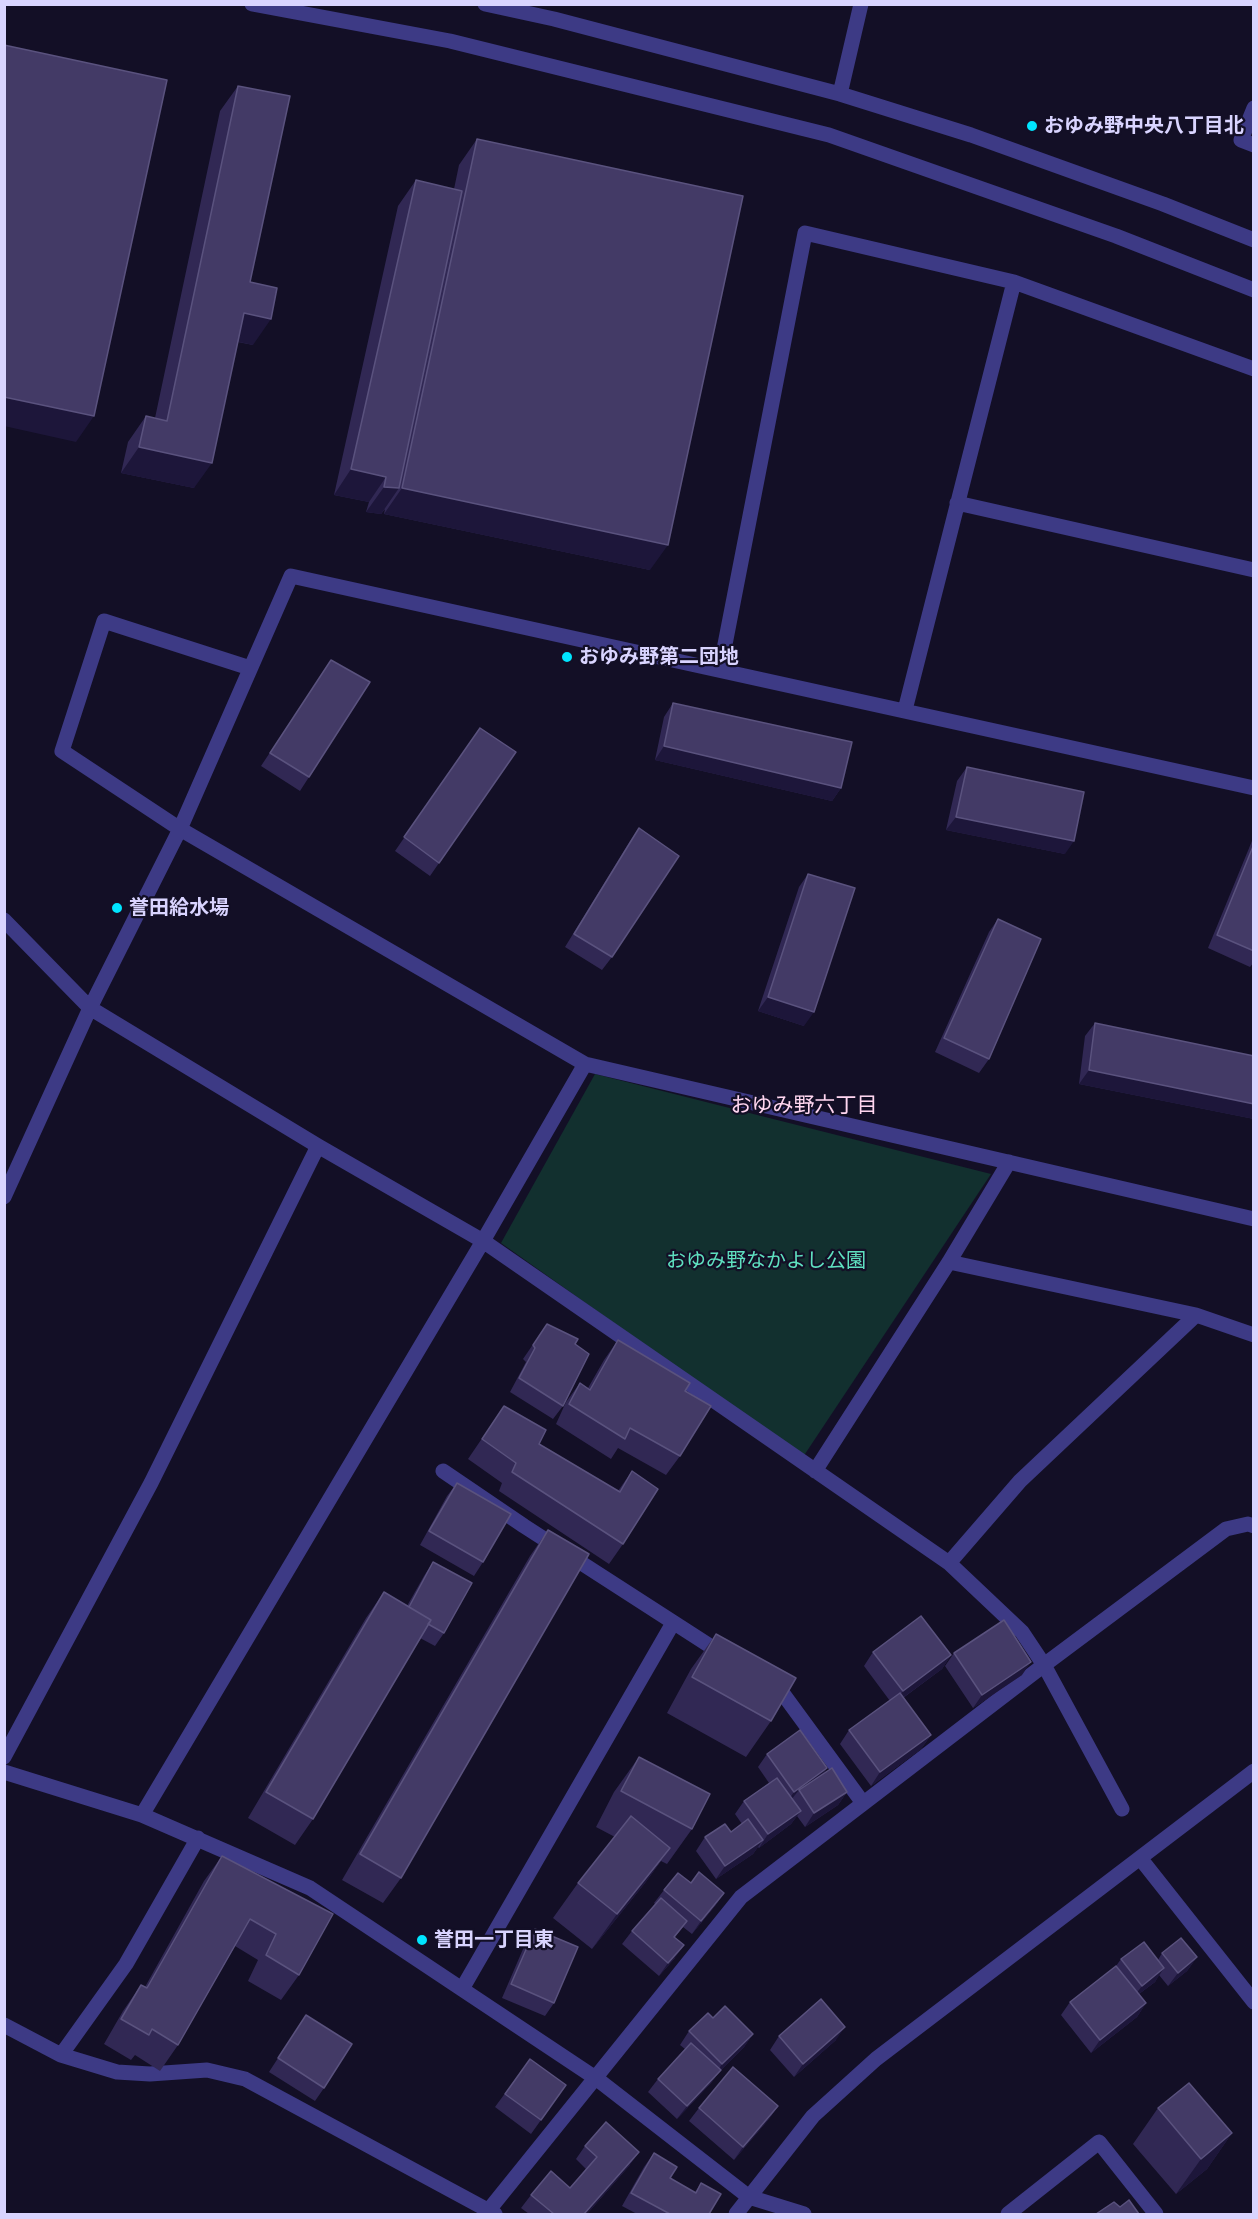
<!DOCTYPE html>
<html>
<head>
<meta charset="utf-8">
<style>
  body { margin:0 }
  #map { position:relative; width:1258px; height:2219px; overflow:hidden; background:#130f26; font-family:"Public Sans",sans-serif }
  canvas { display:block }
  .frame { position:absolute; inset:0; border:6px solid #d9d4ff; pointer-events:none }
</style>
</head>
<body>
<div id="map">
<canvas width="1258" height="2219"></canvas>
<div class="frame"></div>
</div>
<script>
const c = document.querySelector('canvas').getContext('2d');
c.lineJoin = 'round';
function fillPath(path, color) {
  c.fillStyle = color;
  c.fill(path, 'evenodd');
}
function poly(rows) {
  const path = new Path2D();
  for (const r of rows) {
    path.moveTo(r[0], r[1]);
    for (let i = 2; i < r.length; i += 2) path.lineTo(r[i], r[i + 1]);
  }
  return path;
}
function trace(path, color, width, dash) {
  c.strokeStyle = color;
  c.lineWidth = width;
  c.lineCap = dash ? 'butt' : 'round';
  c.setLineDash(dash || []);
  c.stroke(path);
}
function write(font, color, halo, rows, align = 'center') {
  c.font = font + ' "Public Sans","Noto Sans JP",sans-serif';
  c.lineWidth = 4.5;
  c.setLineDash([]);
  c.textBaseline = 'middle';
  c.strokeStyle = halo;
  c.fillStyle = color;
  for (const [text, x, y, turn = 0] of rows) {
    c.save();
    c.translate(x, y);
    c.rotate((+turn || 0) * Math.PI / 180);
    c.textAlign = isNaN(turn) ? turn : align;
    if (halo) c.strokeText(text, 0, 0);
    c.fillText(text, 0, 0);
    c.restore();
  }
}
const green = poly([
  [595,1074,991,1174,803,1457,501,1243]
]);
const minor = poly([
  [252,4,450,41,829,135,1116,236,1254,290],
  [485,4,554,19,840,94,971,135,1163,204,1254,240],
  [840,94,861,4],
  [1254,108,1241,140,1254,145],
  [957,503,1254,570],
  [250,668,104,621,62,751,180,829,585,1064,1254,1219],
  [720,670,805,233,1014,282,1254,369],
  [905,710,1014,282],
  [4,920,90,1008,318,1146,483,1241,949,1563,1022,1632,1044,1665,1122,1809],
  [4,1197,90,1008,180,829,291,576,1254,788],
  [949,1262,1196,1315,1254,1335],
  [443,1471,524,1526,724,1655],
  [815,1471,949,1262,1009,1162],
  [949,1563,1020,1481,1196,1315],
  [769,1684,781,1691,863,1803],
  [4,1757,151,1483,318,1146],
  [4,1772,142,1815,310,1888,597,2079,749,2197,804,2214],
  [142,1815,483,1241,585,1064],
  [1140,1858,1254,2002],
  [462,1989,673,1623],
  [4,2025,61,2055,117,2072,150,2074,207,2070,245,2079,495,2214],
  [61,2055,126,1964,198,1838],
  [488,2211,741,1897,1044,1665,1226,1529,1248,1524,1254,1526],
  [736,2214,813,2116,876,2059,1254,1771],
  [1008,2214,1099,2142,1156,2214]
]);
const wall = poly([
  [238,86,253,345,238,342,194,488,121,473,128,442,146,416,155,418,220,111],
  [477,139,650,570,384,514,385,509,381,514,366,512,369,502,334,495,398,206,416,180,454,189,459,165],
  [322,674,309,777,300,791,261,766],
  [673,703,841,788,832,801,655,760,664,717],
  [480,728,516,752,430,876,395,851],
  [967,767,1065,854,946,830,957,781],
  [639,828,612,957,602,970,565,947,630,841],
  [1254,836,1254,962,1250,967,1208,948],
  [808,874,804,1026,758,1011,799,887],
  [998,919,989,1059,979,1073,935,1052,989,932],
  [1095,1023,1254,1056,1254,1119,1079,1084,1085,1036],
  [547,1324,563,1406,553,1419,510,1392,526,1362,523,1359],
  [618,1340,685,1391,680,1456,666,1475,618,1448,611,1459,556,1424,566,1402,580,1383,588,1388,604,1360],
  [504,1406,539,1444,618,1491,632,1471,623,1544,609,1564,499,1491,502,1483,468,1459],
  [457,1483,483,1562,474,1576,420,1545,447,1496],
  [548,1530,401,1878,383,1903,342,1880,530,1556],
  [433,1562,444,1633,435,1646,420,1638,313,1819,295,1845,248,1818,366,1618,384,1592,407,1606,424,1576],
  [716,1634,771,1721,746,1757,667,1713,691,1669],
  [873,1652,951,1655,942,1669,903,1698,931,1735,921,1749,871,1786,840,1744,849,1730,890,1701,864,1666],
  [954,1653,1022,1675,973,1708,945,1666],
  [767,1754,827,1768,823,1774,847,1792,838,1805,805,1827,797,1816,791,1824,759,1848,758,1847,753,1854,716,1879,696,1851,705,1837,731,1832,742,1824,735,1814,744,1801,769,1783,758,1767],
  [639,1757,692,1829,667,1864,661,1861,645,1883,592,1949,553,1918,578,1883,615,1837,596,1827,614,1792],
  [222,1856,333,1914,299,1975,281,2000,248,1981,258,1960,235,1946,178,2045,160,2071,135,2055,131,2060,104,2044,123,2011,141,1985,145,1987,204,1881],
  [691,1883,724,1893,715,1906,692,1934,683,1927,675,1937,675,1958,659,1976,622,1944,632,1931,655,1904,654,1903,664,1890],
  [535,1929,554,2003,545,2016,502,1998,526,1942],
  [1162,1953,1197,1957,1187,1971,1168,1986,1159,1975,1155,1982,1139,1994,1146,2003,1137,2017,1091,2053,1061,2015,1070,2002,1116,1966,1121,1959,1158,1960],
  [306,2015,324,2088,315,2101,269,2072],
  [713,2018,753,2034,744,2047,720,2071,711,2083,677,2119,648,2092,658,2079,685,2049,680,2045,689,2031],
  [779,2036,836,2040,794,2077,770,2050],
  [530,2059,566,2085,531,2134,495,2107],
  [778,2106,769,2119,734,2160,689,2121,699,2108],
  [1158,2108,1232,2133,1207,2169,1176,2194,1133,2144],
  [585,2146,630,2165,587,2214,529,2214,521,2208,531,2195,570,2188,586,2169,576,2159],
  [654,2153,670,2178,695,2192,701,2183,709,2214,637,2214,622,2206,644,2167]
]);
const shadedWall = poly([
  [244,313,271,319,253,345,226,339],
  [4,397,94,416,76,442,4,426],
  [139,447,212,463,194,488,121,473],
  [351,469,386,477,369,502,334,495],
  [384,487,399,488,381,514,366,512],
  [402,488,668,545,650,570,384,514],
  [664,746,841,788,832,801,655,760],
  [956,817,1074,841,1065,854,946,830],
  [768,997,814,1012,804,1026,758,1011],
  [1089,1070,1254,1104,1254,1119,1079,1084],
  [951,1655,942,1669,893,1705,903,1691],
  [1031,1662,1022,1675,973,1708,982,1695],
  [931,1735,921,1749,871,1786,880,1772],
  [827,1768,818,1781,799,1790,791,1800,785,1805,794,1792],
  [847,1792,838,1805,805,1827,814,1813],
  [801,1811,791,1824,759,1848,768,1834],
  [763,1840,753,1854,716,1879,725,1866],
  [670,1848,645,1883,592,1949,617,1914],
  [724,1893,715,1906,692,1934,701,1921],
  [684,1945,675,1958,659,1976,668,1963],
  [1197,1957,1187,1971,1168,1986,1178,1973],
  [1164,1968,1155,1982,1132,1999,1142,1986],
  [1146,2003,1137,2017,1091,2053,1100,2040],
  [845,2027,836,2040,794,2077,803,2064],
  [753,2034,744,2047,720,2071,711,2083,677,2119,687,2106,713,2078,722,2064],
  [778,2106,769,2119,734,2160,743,2147],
  [1232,2133,1207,2169,1176,2194,1201,2159],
  [639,2152,630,2165,587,2214,584,2214]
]);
const building = poly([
  [4,45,167,80,94,416,4,397,4,45],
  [238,86,290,96,250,282,277,288,271,319,244,313,212,463,139,447,146,416,167,421,238,86],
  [477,139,743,196,668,545,402,488,477,139],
  [416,180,462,191,399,488,384,487,386,477,351,469,416,180],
  [331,660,370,682,309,777,270,753,331,660],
  [673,703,852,742,841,788,664,746,673,703],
  [480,728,516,752,439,863,404,837,480,728],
  [967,767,1084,792,1074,841,956,817,967,767],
  [639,828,679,856,612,957,574,934,639,828],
  [1254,844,1254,951,1217,935,1254,844],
  [808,874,855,888,814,1012,768,997,808,874],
  [998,919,1041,939,989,1059,944,1038,998,919],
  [1095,1023,1254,1056,1254,1104,1089,1070,1095,1023],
  [547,1324,578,1339,575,1344,589,1354,563,1406,519,1378,535,1348,533,1345,547,1324],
  [618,1340,690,1383,685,1391,711,1406,680,1456,630,1428,625,1439,569,1404,580,1383,590,1390,618,1340],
  [504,1406,546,1430,539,1444,620,1492,632,1471,658,1489,623,1544,512,1472,516,1463,482,1439,504,1406],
  [457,1483,511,1514,483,1562,429,1531,457,1483],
  [548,1530,589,1554,401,1878,360,1854,548,1530],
  [433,1562,472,1583,444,1633,428,1624,431,1620,409,1607,433,1562],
  [384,1592,431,1620,313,1819,266,1792,384,1592],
  [921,1616,951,1655,903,1691,873,1652,921,1616],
  [1004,1620,1031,1662,982,1695,954,1653,1004,1620],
  [716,1634,796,1678,771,1721,692,1677,716,1634],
  [900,1693,931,1735,880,1772,849,1730,900,1693],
  [800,1730,827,1768,794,1792,767,1754,800,1730],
  [639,1757,710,1794,692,1829,621,1791,639,1757],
  [832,1768,847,1792,814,1813,799,1790,832,1768],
  [777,1778,801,1811,768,1834,744,1801,777,1778],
  [631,1816,670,1848,617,1914,578,1883,631,1816],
  [748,1819,763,1840,725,1866,705,1837,725,1824,731,1832,748,1819],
  [222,1856,333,1914,299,1975,266,1955,276,1934,250,1919,178,2045,152,2029,149,2035,121,2019,141,1985,147,1988,222,1856],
  [699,1872,724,1893,701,1921,664,1890,678,1873,691,1883,699,1872],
  [661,1898,687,1921,674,1937,684,1945,668,1963,632,1931,661,1898],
  [535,1929,578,1947,554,2003,511,1984,535,1929],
  [1181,1938,1197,1957,1178,1973,1162,1953,1181,1938],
  [1144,1942,1164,1968,1142,1986,1121,1959,1144,1942],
  [1116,1966,1146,2003,1100,2040,1070,2002,1116,1966],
  [821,1999,845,2027,803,2064,779,2036,821,1999],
  [725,2006,753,2034,722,2064,689,2031,708,2013,713,2018,725,2006],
  [306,2015,352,2044,324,2088,278,2058,306,2015],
  [691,2043,721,2070,687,2106,658,2079,691,2043],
  [530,2059,566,2085,541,2120,505,2094,530,2059],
  [733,2067,778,2106,743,2147,699,2108,733,2067],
  [1189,2083,1232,2133,1201,2159,1158,2108,1189,2083],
  [606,2122,639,2152,584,2214,554,2214,531,2195,551,2171,570,2188,597,2157,585,2146,606,2122],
  [654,2153,677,2167,670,2178,696,2193,701,2183,721,2194,709,2214,670,2214,631,2193,654,2153],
  [1129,2200,1139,2214,1096,2214,1114,2202,1120,2207,1129,2200]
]);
const markers = [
  [1032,126,6,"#00e5ff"],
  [567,657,6,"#00e5ff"],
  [117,908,6,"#00e5ff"],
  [422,1940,6,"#00e5ff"]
];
const poiNames = [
  ["おゆみ野中央八丁目北",1044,126],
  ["おゆみ野第二団地",579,657],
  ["誉田給水場",129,908],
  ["誉田一丁目東",434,1940]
];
const parkNames = [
  ["おゆみ野なかよし公園",766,1261]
];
const neighbourhoodNames = [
  ["おゆみ野六丁目",804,1106]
];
fillPath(green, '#12302f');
trace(minor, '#3d3a85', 15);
fillPath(wall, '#312854');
fillPath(shadedWall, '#1d163a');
fillPath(building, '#433a66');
trace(building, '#5a527e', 1.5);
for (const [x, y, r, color] of markers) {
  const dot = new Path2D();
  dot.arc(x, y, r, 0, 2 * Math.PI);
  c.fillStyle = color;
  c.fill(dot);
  trace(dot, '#130f26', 2);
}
write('bold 20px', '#d9d4ff', '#130f26', poiNames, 'left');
write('20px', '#5fe0c0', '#130f26', parkNames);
write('21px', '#ffd6f0', '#130f26', neighbourhoodNames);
</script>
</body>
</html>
